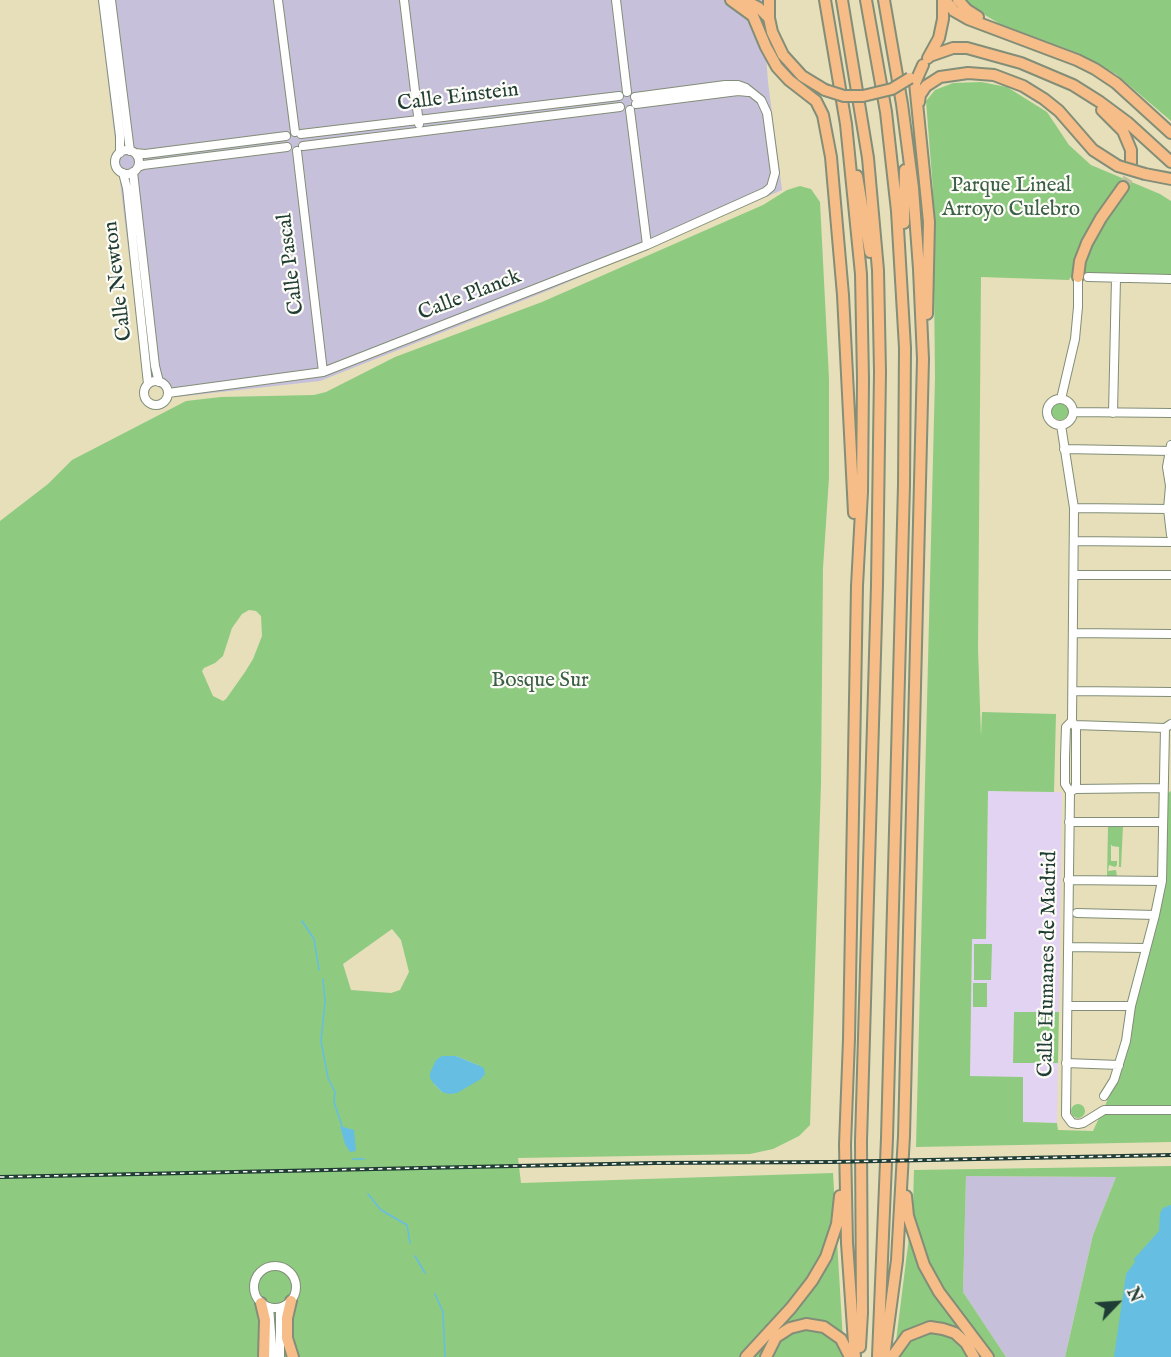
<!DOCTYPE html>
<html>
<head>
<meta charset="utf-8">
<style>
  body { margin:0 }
  #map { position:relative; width:1171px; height:1357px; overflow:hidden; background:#e6dfba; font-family:"IM FELL English",serif }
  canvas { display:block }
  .north { position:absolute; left:1087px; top:1273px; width:60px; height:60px; -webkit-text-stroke:4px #fdfcf7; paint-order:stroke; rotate:65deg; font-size:16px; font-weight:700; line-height:24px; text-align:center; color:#1f3d34 }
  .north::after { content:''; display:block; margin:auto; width:21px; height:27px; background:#1f3d34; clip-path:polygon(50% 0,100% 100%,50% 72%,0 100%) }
</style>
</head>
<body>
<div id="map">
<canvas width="1171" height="1357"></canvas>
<div class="north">N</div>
</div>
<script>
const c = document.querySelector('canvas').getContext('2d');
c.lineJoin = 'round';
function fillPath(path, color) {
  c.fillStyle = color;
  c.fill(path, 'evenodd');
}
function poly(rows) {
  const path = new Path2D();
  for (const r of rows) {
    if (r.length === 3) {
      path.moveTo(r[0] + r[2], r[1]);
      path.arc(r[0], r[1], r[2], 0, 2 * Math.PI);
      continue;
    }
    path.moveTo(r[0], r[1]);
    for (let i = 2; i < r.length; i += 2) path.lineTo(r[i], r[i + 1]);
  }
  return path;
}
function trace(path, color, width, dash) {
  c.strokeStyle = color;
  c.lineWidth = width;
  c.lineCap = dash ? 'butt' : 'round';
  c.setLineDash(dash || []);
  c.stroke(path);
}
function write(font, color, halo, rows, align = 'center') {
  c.font = font + ' "IM FELL English",serif';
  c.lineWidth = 4.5;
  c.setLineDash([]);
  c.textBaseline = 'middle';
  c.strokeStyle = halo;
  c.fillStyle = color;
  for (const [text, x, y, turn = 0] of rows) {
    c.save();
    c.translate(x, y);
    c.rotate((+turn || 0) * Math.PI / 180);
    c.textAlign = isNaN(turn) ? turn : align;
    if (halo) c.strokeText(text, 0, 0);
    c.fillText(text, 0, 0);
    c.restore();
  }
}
const built = poly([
  [988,791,1062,792,1059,1012,1014,1012,1013,1063,1058,1063,1057,1123,1023,1122,970,1076,972,938,986,939]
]);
const industrial = poly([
  [98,0,762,0,768,82,782,190,552,289,320,381,176,397,144,379],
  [966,1176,1116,1177,1093,1235,1065,1357,1006,1357,963,1292]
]);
const green = poly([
  [966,0,1171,0,1171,121,1116,74,1078,53,1000,24,975,9],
  [981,82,1007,87,1047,112,1069,145,1091,165,1160,194,1171,201,1171,275,1073,273,1069,280,981,277,978,648,981,736,982,712,1056,714,1054,792,988,791,986,939,972,939,970,1076,1023,1077,1023,1122,1057,1123,1058,1130,1093,1131,1123,1067,1131,1039,1135,1005,1141,978,1157,926,1165,882,1167,794,1171,791,1171,1142,916,1147,935,378,933,190,926,101,935,90,953,83],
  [800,186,811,189,820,202,829,379,829,478,823,568,821,784,810,1125,799,1136,773,1149,750,1154,518,1158,521,1183,833,1173,844,1357,0,1357,0,521,48,484,72,460,186,401,221,397,314,395,326,392,395,357,542,302,763,205,787,190],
  [249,610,256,611,261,616,262,636,253,659,245,672,226,699,223,701,213,696,202,671,204,668,215,663,223,656,232,628,242,614],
  [392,929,401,940,409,972,400,990,391,993,351,990,343,964],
  [456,1056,478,1065,442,1092,434,1084],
  [1060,411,9],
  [1108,826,1123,826,1121,867,1119,867,1119,847,1112,846,1111,844,1111,861,1117,861,1117,865,1115,867,1109,865,1108,871,1116,870,1117,877,1107,877],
  [974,944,992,944,991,980,974,980],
  [973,983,987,983,987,1007,973,1007],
  [1014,1012,1059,1012,1058,1063,1013,1063],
  [1078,1111,7],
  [1171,1166,1171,1357,1065,1357,1093,1235,1116,1177,966,1176,963,1292,1006,1357,894,1357,913,1205,914,1170]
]);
const water = poly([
  [442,1056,456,1056,478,1065,484,1068,485,1074,481,1079,457,1093,449,1094,442,1092,434,1084,430,1078,430,1073,436,1060],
  [340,1126,354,1130,356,1151,350,1152,345,1144],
  [1171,1205,1171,1357,1114,1357,1126,1274,1135,1262,1134,1259,1159,1231,1160,1213,1163,1208]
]);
const stream = poly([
  [302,921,314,939,319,970],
  [323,979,325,1001,321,1041,328,1078,335,1092,334,1102,342,1126],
  [353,1159,364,1159],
  [368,1194,381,1210,407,1225,410,1243],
  [415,1256,425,1273],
  [435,1294,443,1312,445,1357]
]);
const highwayTunnel = poly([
  [1123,187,1130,175,1131,164]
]);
const minor = poly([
  [103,0,120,136,120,153],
  [111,0,130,151],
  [278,0,295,132],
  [404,0,419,124],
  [616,0,627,92],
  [636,104,738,91,748,92],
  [630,110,647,245],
  [301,134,619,96],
  [303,146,620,107],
  [127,162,12],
  [297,151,323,372],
  [135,153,145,154,286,136],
  [138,167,143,165,287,147],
  [133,172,155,366,159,382],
  [123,173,127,188,148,384],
  [1088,277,1171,279],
  [156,393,12],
  [168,393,323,372,647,245,765,192,771,187,775,173,767,113,761,100,746,88,738,85,725,85,635,97],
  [1061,399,1075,339,1078,307,1078,277],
  [1060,412,13],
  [1073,412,1171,413],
  [1113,413,1116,278],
  [1061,425,1074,508,1072,721],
  [1171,445,1167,467,1170,486,1168,509,1171,535],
  [1064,449,1171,451],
  [1074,508,1171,509],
  [1074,541,1171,542],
  [1074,575,1171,575],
  [1073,633,1171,634],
  [1073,691,1171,692],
  [1075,725,1165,728],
  [1075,789,1163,788],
  [1070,792,1075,789,1076,784,1076,728,1072,721,1066,727,1065,757,1065,784,1070,792,1066,1115,1072,1123,1078,1124,1083,1123,1104,1110,1171,1110],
  [1069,822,1163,822],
  [1068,880,1162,881],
  [1077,913,1155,915],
  [1068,947,1146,948],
  [1068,1006,1131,1006],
  [1066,1063,1119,1065],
  [1104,1096,1114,1080,1126,1041,1131,1006,1155,915,1162,881,1165,728,1171,724],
  [275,1287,21],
  [269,1307,273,1357],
  [280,1357,280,1313,285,1306]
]);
const highway = poly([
  [731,0,753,16,766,47,777,67,789,80,816,101,823,115,831,157,843,295,854,513],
  [744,0,759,8,769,18],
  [769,0,769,18,772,32,783,55,802,76,825,90],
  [825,0,846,124,861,274,863,379,862,492,857,586,849,1039,845,1145,847,1243,855,1357],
  [842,0,868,158,878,270,880,372,877,585,861,1141,862,1313,860,1347],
  [866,0,886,112,897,211,905,348,904,485,887,1138,878,1356],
  [945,0,954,11,968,19,1077,60,1095,69,1116,83,1171,133],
  [958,0,967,10,978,17],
  [930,56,953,48,967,48,1021,63,1073,85,1100,102,1127,122,1171,162],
  [928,58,939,38,943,19,943,0],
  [923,65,915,83,929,222,927,314],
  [919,102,920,95,926,86,940,77,968,73,994,75,1023,86,1044,99,1059,111,1093,150,1118,166],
  [1102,110,1123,131,1131,150,1131,164],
  [1145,174,1171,179],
  [857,176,870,252],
  [904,223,905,170],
  [1078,277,1080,261,1087,243,1101,218,1123,187],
  [906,1196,908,1216,924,1265,939,1292,988,1357],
  [291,1301,287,1318,287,1338,293,1357],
  [261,1303,265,1320,264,1357],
  [746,1357,791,1308,812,1281,826,1257,837,1224,840,1196],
  [766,1357,776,1337,790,1328,806,1324,824,1327,841,1339,850,1357],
  [884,1357,897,1260,904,1136,923,359,919,269,913,188,902,104,884,0],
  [892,1357,907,1336,930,1327,943,1329,955,1333,966,1343,974,1357]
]);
const rail = poly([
  [0,1177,656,1163,831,1162,1171,1155]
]);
const highwayBridge = poly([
  [825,90,844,96,863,96,892,89,910,78],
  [1118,166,1145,174]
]);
const streetNames = [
  ["Calle Einstein",458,98,-7],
  ["Calle Pascal",292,264,-97],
  ["Calle Newton",119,281,-97],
  ["Calle Planck",470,296,-21],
  ["Calle Humanes de Madrid",1049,964,-89]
];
const parkNames = [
  ["Parque Lineal",1011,187],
  ["Arroyo Culebro",1011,211],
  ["Bosque Sur",540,682]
];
fillPath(built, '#e3d3f2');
fillPath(industrial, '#c6c0da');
fillPath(green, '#8ecb81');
fillPath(water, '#66bee3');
trace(stream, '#66bee3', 1.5);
trace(highwayTunnel, '#bebf9f', 10, [10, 5]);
trace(minor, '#828e77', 10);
trace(highway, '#828e77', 14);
trace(minor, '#fff', 8);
trace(highway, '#f7bd88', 10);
trace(rail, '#1f3d34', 4);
trace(rail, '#fdfcf7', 1.5, [4.5]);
trace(highwayBridge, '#828e77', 14, []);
trace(highwayBridge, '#f7bd88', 10);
write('21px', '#1f3d34', '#fdfcf7', streetNames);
write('21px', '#3b6047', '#fdfcf7', parkNames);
</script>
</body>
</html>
